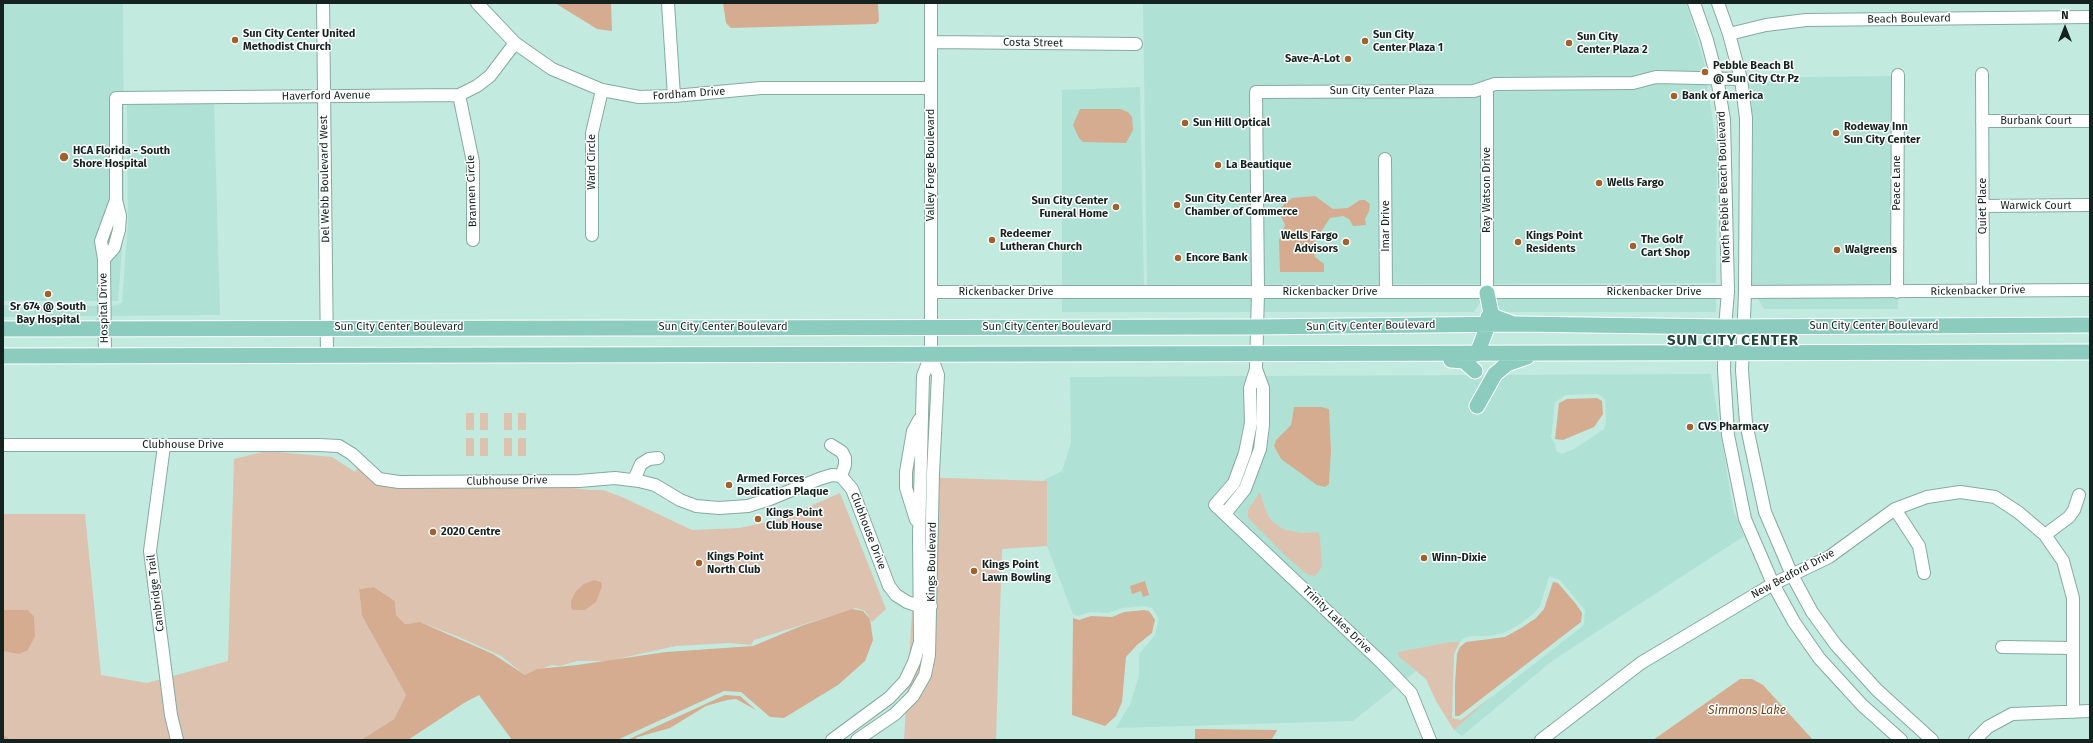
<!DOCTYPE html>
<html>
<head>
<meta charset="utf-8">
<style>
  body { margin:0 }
  #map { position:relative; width:2093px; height:743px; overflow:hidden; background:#c3eadf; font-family:"Fira Sans",sans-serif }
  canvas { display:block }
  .frame { position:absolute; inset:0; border:4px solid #14231f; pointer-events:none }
  .north { position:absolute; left:2045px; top:8px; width:40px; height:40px; -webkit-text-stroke:3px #fff; paint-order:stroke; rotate:0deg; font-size:11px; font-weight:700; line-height:16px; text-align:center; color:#14231f }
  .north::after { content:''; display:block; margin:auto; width:14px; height:18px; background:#14231f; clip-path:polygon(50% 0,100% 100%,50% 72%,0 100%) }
</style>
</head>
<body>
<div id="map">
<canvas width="2093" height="743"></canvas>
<div class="frame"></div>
<div class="north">N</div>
</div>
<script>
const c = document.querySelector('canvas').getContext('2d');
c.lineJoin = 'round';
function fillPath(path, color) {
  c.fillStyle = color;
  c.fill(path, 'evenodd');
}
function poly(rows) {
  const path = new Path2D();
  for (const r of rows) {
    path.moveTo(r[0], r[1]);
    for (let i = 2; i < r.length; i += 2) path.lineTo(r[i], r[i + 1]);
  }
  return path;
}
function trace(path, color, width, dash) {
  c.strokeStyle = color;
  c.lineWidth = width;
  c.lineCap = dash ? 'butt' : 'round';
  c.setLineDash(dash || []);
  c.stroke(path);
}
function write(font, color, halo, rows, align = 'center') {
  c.font = font + ' "Fira Sans",sans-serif';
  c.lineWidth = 3;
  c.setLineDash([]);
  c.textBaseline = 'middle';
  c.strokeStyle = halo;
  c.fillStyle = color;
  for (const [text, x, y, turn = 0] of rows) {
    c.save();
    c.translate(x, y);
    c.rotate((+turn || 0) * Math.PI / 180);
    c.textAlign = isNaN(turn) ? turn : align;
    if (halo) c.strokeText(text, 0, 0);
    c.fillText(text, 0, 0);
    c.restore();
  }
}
const built = poly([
  [3,3,123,3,124,222,118,301,3,301],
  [1143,3,1686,3,1704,61,1717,149,1716,283,1147,285],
  [1894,76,1892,287,1752,287,1752,99,1749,85,1797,77],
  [1140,87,1144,287,1062,287,1062,90],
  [214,102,220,315,109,316,109,306,119,305,122,302,128,222,127,103],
  [1062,297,1253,297,1253,312,1062,312],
  [1262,297,1481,298,1480,303,1474,312,1261,312],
  [1716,297,1716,312,1497,312,1492,298],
  [1757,297,1898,297,1898,309,1764,309],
  [3,305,100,306,100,316,3,317],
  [1711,374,1733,509,1744,536,1552,661,1462,736,1454,730,1471,713,1584,625,1585,610,1560,580,1549,576,1540,606,1533,614,1520,624,1504,633,1488,636,1472,636,1464,638,1460,642,1450,642,1398,652,1399,657,1416,671,1405,680,1385,659,1246,525,1229,504,1256,456,1260,376],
  [1598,394,1605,399,1606,423,1604,429,1574,449,1562,454,1556,451,1555,443,1551,438,1555,402,1566,395],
  [1329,409,1331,451,1329,484,1281,459,1274,446,1276,440,1291,425,1293,411],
  [1260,492,1266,511,1271,520,1283,529,1302,533,1318,532,1306,574,1248,518],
  [1251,376,1247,454,1220,502,1397,686,1353,721,1116,728,1130,704,1139,676,1139,654,1155,635,1159,619,1152,608,1144,606,1122,608,1108,613,1091,612,1078,616,1073,614,1047,546,1047,482,1042,481,1062,471,1071,443,1070,377]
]);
const green = poly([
  [466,413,474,413,474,430,466,430],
  [480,413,488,413,488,430,480,430],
  [504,413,512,413,512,430,504,430],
  [518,413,526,413,526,430,518,430],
  [466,438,474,438,474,456,466,456],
  [480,438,488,438,488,456,480,456],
  [504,438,512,438,512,456,504,456],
  [518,438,526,438,526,456,518,456],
  [266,451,332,457,355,472,358,466,373,479,563,487,590,490,603,490,622,497,692,530,739,528,754,525,783,518,840,493,886,609,872,622,865,611,856,608,754,640,751,645,730,643,676,646,608,661,578,661,560,666,552,665,525,675,501,656,459,637,420,622,405,624,396,615,395,601,374,587,359,589,362,616,406,695,394,719,361,740,3,740,3,514,85,514,101,675,147,683,228,661,234,459],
  [915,477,1047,481,1047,546,1002,549,996,740,904,740,916,548],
  [1260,492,1266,511,1271,520,1283,529,1302,533,1318,532,1320,537,1322,567,1315,576,1306,574,1287,557,1248,518,1248,510],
  [1450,642,1460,642,1454,654,1452,718,1461,720,1492,696,1454,730,1436,701,1426,679,1399,657,1398,652]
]);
const water = poly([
  [555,3,611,3,612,31,597,29],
  [723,3,878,3,879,21,876,24,731,28,726,23],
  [1080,109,1120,109,1128,112,1132,117,1133,130,1126,143,1083,142,1079,138,1073,125],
  [1315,196,1333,209,1348,208,1360,200,1365,200,1370,204,1369,211,1365,219,1366,225,1353,226,1349,219,1343,216,1330,218,1313,244,1315,257,1324,264,1324,272,1280,272,1279,240,1285,225,1279,212,1284,204,1292,198],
  [1597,398,1602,401,1603,414,1594,427,1563,440,1555,439,1559,403,1567,399],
  [1294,407,1321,407,1329,409,1331,451,1329,484,1325,487,1317,485,1281,459,1274,446,1276,440,1291,425],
  [594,580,601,582,602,586,596,602,585,610,573,610,571,607,571,601,576,591,584,584],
  [1145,581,1149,595,1143,597,1141,591,1132,594,1130,586],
  [1553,582,1558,583,1576,604,1582,613,1581,622,1459,716,1455,716,1455,684,1457,654,1460,647,1466,642,1505,637,1521,628,1536,618,1544,609],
  [374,587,395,601,396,615,405,624,420,622,493,654,525,675,537,669,577,665,666,652,753,646,801,626,852,609,863,611,870,619,873,640,865,661,838,685,784,718,770,717,741,692,724,691,617,740,512,740,479,695,464,703,408,740,361,740,394,719,406,695,362,616,359,589],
  [3,610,28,610,34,617,35,636,28,650,19,654,3,651],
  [1144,610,1149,611,1152,615,1155,620,1153,628,1152,633,1137,645,1126,657,1122,702,1116,716,1105,726,1072,715,1073,618,1079,620,1091,616,1112,617,1124,612],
  [1740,679,1752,679,1763,685,1813,740,1653,740],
  [725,695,740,696,756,710,736,699,727,700,706,706,670,728,638,737,634,740,627,740],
  [1195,729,1276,730,1277,731,1271,740,1195,740]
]);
const stream = poly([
  [3,736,8,740]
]);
const minor = poly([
  [323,3,327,356],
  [477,3,515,43,552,69,602,90,639,97,674,96,761,88,931,88],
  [668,3,674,96],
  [1694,3,1707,40,1717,78,1724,120,1728,292,1725,327,1724,370,1728,435,1745,519,1773,584,1794,622,1819,658,1862,705,1901,740],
  [1718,3,1729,34,1741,79,1746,118,1745,292,1742,370,1746,423,1765,512,1792,575,1812,612,1836,645,1877,690,1932,740],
  [1729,34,1766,25,1806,20,2090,17],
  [931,42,1136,44],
  [1982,74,1983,290],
  [1487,87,1487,293],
  [459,95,473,162,473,240],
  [1982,121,2090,121],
  [1385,159,1386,292],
  [116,200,101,241,104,259,114,248,119,230,120,216,116,200,116,98,459,95,477,86,490,76,515,43],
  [1983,206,2090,205],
  [592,235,592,133,602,90],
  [104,259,105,356],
  [932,292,1728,292],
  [1745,292,2090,290],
  [1897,292,1898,75],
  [1256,369,1258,292,1256,92,1474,91,1495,84,1633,83,1656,77,1741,79],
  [3,445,319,445,339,446,352,454,379,479,399,482,579,481,615,478,639,481,655,485,680,500,696,506,719,508,748,506,770,499,819,479,832,475,841,476,852,489,889,586,896,595,907,602,919,606,931,606],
  [831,445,842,452,845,458,845,465,841,476],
  [164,446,150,551,171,715,177,740],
  [634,480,641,464,649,459,658,458],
  [1895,509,1919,546,1924,573],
  [1225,514,1245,489,1260,449,1263,425,1263,388,1256,369,1250,388,1251,423,1245,453,1234,483,1215,505,1382,663,1411,693,1430,740],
  [916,520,906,488,906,472,913,431,919,420],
  [2045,535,2069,517,2074,510,2079,495],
  [2002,647,2073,648],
  [832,740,889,698,905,681,914,662,920,642,919,537,923,376,931,355],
  [857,740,895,714,913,696,925,675,929,655,933,473,938,375,931,355,931,3],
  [1541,740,1641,663,1773,584,1829,557,1895,509,1927,497,1960,492,1995,497,2018,512,2045,535,2063,561,2073,598,2073,712],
  [1975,740,1988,727,2012,714,2090,711]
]);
const major = poly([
  [1487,293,1491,313,1495,317,1511,323],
  [3,329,1256,327,1517,324,1725,327,2090,325],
  [1477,354,1488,325,1488,317],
  [3,356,2090,352],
  [1451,360,1464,361,1475,371],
  [1477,406,1495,374,1507,364,1527,357]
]);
const markers = [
  [235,40,4,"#a2602d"],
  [1365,41,4,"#a2602d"],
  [1569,43,4,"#a2602d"],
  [1348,59,4,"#a2602d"],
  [1705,72,4,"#a2602d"],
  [1674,96,4,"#a2602d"],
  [1185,123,4,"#a2602d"],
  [1836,133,4,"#a2602d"],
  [64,157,5,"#a2602d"],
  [1218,165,4,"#a2602d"],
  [1599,183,4,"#a2602d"],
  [1177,205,4,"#a2602d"],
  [1116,207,4,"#a2602d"],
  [992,240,4,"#a2602d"],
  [1346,242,4,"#a2602d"],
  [1518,242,4,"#a2602d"],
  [1633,246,4,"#a2602d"],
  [1837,250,4,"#a2602d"],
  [1178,258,4,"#a2602d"],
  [48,294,4,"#a2602d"],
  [1690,427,4,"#a2602d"],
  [729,485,4,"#a2602d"],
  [758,519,4,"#a2602d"],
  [433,532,4,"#a2602d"],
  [1424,558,4,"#a2602d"],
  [699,563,4,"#a2602d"],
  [974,571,4,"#a2602d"]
];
const streetNames = [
  ["Beach Boulevard",1909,19,-1],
  ["Costa Street",1033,43,1],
  ["Sun City Center Plaza",1382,91],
  ["Fordham Drive",689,94,-4],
  ["Haverford Avenue",326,96,-1],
  ["Burbank Court",2036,121],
  ["Ward Circle",592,162,-90],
  ["Valley Forge Boulevard",931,165,-90],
  ["Del Webb Boulevard West",325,179,-91],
  ["Peace Lane",1897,183,-90],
  ["North Pebble Beach Boulevard",1724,187,-92],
  ["Ray Watson Drive",1487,190,-90],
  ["Brannen Circle",472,191,-92],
  ["Quiet Place",1983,206,-90],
  ["Warwick Court",2036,206],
  ["Imar Drive",1386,226,-90],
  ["Rickenbacker Drive",1978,291,-1],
  ["Rickenbacker Drive",1006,292],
  ["Rickenbacker Drive",1330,292],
  ["Rickenbacker Drive",1654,292],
  ["Hospital Drive",104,308,-91],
  ["Sun City Center Boulevard",1371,326,-1],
  ["Sun City Center Boulevard",1874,326],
  ["Sun City Center Boulevard",399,327],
  ["Sun City Center Boulevard",723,327],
  ["Sun City Center Boulevard",1047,327],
  ["Clubhouse Drive",183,445],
  ["Clubhouse Drive",507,481,-1],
  ["Clubhouse Drive",868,531,69],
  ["Kings Boulevard",932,562,-89],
  ["New Bedford Drive",1793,574,-28],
  ["Cambridge Trail",156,593,-97],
  ["Trinity Lakes Drive",1337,620,44]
];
const poiNames = [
  ["Sun City Center United",243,34],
  ["Methodist Church",243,47],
  ["Sun City",1373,35],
  ["Center Plaza 1",1373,48],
  ["Sun City",1577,37],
  ["Center Plaza 2",1577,50],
  ["Save-A-Lot",1340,59,"right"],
  ["Pebble Beach Bl",1713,66],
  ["@ Sun City Ctr Pz",1713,79],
  ["Bank of America",1682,96],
  ["Sun Hill Optical",1193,123],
  ["Rodeway Inn",1844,127],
  ["Sun City Center",1844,140],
  ["HCA Florida - South",73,151],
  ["Shore Hospital",73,164],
  ["La Beautique",1226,165],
  ["Wells Fargo",1607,183],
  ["Sun City Center Area",1185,199],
  ["Chamber of Commerce",1185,212],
  ["Sun City Center",1108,201,"right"],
  ["Funeral Home",1108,214,"right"],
  ["Redeemer",1000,234],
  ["Lutheran Church",1000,247],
  ["Wells Fargo",1338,236,"right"],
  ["Advisors",1338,249,"right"],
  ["Kings Point",1526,236],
  ["Residents",1526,249],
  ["The Golf",1641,240],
  ["Cart Shop",1641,253],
  ["Walgreens",1845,250],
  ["Encore Bank",1186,258],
  ["Sr 674 @ South",48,307,"center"],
  ["Bay Hospital",48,320,"center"],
  ["CVS Pharmacy",1698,427],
  ["Armed Forces",737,479],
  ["Dedication Plaque",737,492],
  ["Kings Point",766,513],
  ["Club House",766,526],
  ["2020 Centre",441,532],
  ["Kings Point",707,557],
  ["North Club",707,570],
  ["Winn-Dixie",1432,558],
  ["Kings Point",982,565],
  ["Lawn Bowling",982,578]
];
const waterNames = [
  ["Simmons Lake",1747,711]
];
const districtNames = [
  ["SUN CITY CENTER",1733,341]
];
fillPath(built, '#b0e1d5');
fillPath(green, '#ddc2b0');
fillPath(water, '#d6ac90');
trace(stream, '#d6ac90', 2.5);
trace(minor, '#85aba1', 14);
trace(major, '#fff', 17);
trace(minor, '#fff', 12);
trace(major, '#8cccbf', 15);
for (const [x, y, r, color] of markers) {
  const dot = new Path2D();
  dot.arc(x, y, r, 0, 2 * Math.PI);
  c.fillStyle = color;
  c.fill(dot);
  trace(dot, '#fff', 1.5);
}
write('11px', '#14231f', '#fff', streetNames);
write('bold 11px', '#14231f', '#fff', poiNames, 'left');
write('italic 12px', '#743f12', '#fff', waterNames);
c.letterSpacing = '1px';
write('bold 15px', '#21443c', '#fff', districtNames);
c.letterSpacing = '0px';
</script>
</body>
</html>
